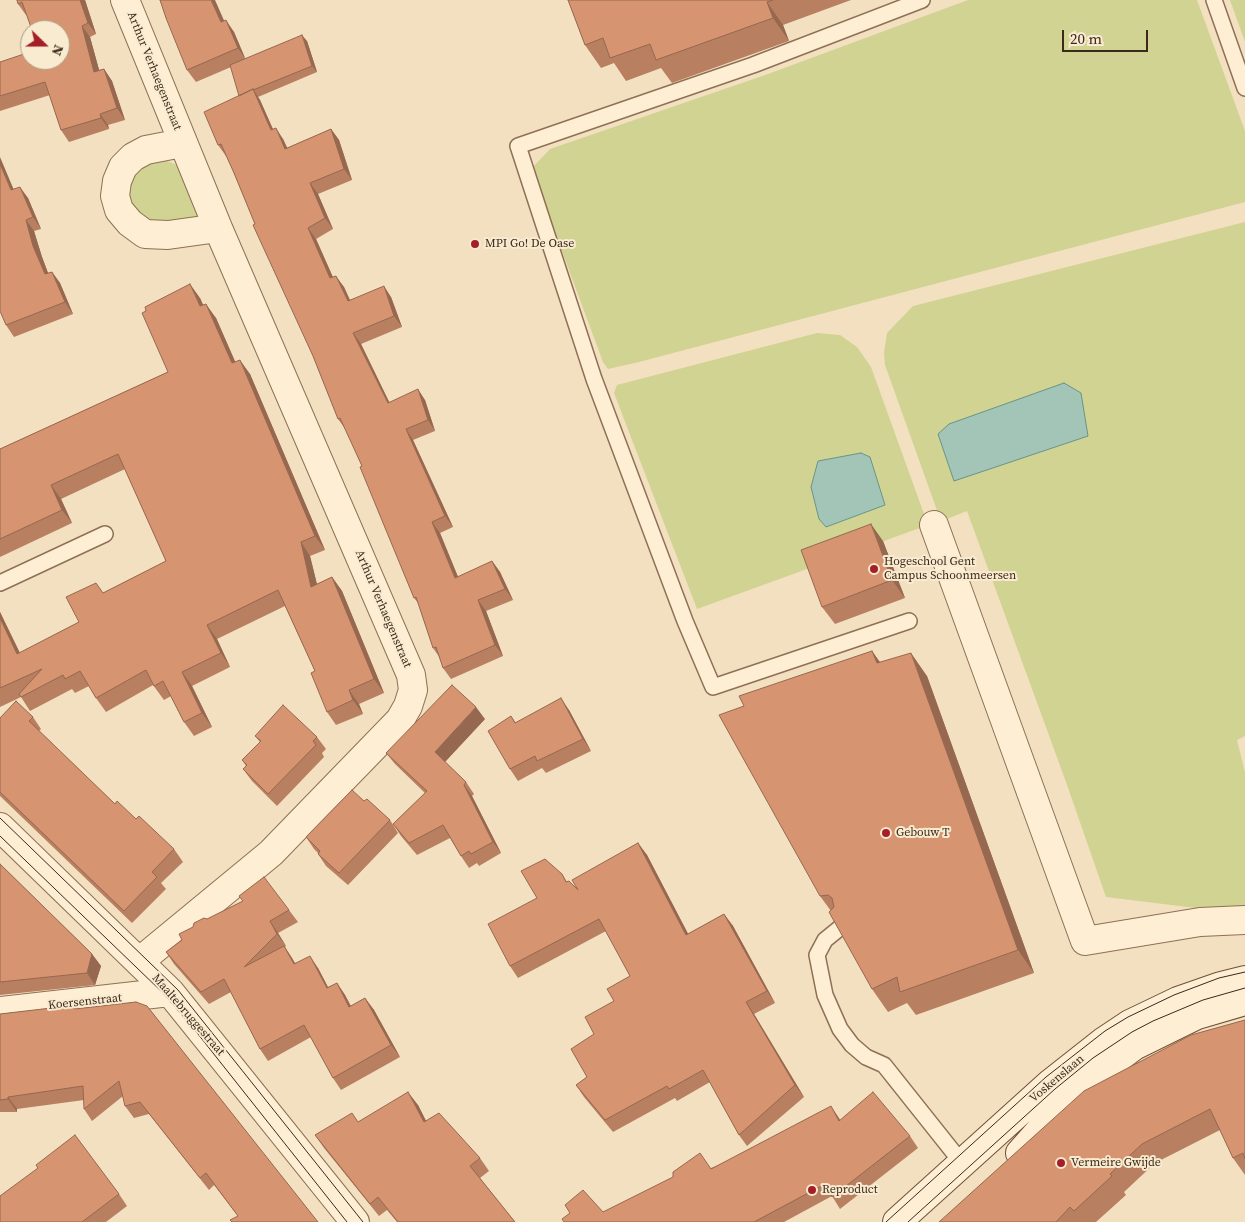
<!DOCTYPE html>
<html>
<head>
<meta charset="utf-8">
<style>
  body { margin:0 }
  #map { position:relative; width:1245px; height:1222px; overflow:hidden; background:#f3e0c0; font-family:"Source Serif 4",serif }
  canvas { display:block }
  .north { position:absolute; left:20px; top:20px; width:50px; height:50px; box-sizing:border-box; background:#f9ebd0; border:1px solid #ad9d88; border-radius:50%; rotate:112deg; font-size:14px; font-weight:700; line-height:20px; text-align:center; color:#3c291b }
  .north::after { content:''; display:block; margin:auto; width:18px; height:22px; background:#a51e28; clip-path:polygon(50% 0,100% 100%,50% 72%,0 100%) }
  .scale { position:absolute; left:1062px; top:30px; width:86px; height:22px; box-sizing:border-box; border:2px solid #3c291b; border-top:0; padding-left:6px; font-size:15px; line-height:18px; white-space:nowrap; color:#3c291b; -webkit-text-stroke:4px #f9ebd0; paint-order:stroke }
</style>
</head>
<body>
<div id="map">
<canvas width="1245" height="1222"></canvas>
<div class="north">N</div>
<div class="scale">20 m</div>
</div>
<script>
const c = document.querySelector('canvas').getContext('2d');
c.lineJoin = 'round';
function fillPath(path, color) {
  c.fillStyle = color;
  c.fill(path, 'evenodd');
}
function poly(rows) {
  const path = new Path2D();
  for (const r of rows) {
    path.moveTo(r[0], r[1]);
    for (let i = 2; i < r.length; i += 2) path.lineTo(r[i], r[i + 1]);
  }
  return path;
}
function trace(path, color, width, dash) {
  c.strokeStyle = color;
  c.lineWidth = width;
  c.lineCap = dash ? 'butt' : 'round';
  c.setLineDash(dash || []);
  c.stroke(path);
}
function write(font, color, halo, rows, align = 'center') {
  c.font = font + ' "Source Serif 4",serif';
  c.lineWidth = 4;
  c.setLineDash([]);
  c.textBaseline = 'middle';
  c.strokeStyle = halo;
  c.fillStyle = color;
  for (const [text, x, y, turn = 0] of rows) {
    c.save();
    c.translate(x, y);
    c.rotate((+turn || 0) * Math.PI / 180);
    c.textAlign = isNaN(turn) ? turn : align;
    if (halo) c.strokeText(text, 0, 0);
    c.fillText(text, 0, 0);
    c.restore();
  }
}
const green = poly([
  [968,0,1197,0,1245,131,1245,202,639,362,608,369,603,362,539,189,533,167,550,149,768,74],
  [1230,0,1245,0,1245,42],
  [160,158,177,165,199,217,145,227,126,205,133,169],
  [1245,222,1245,736,1237,740,1245,772,1245,914,1106,897,1066,782,967,511,947,519,939,516,885,365,884,353,887,333,913,306],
  [817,333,840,335,857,347,871,367,928,525,697,609,614,393,617,385]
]);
const water = poly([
  [1064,383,1081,393,1088,436,954,481,938,434,949,424,1064,383],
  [861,453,870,457,885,505,826,527,819,519,811,487,818,461,861,453]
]);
const lane = poly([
  [1214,0,1245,88],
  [0,583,105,534],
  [909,621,713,687,685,621,594,379,518,146,753,65,922,0],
  [841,927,825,940,817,955,825,995,840,1029,852,1045,866,1057,884,1065,962,1163]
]);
const street = poly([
  [125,0,218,228,411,675,413,690,408,706,400,720,271,853,140,961],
  [182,143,146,150,133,157,123,167,117,181,115,196,119,210,130,223,145,234,168,235,218,228],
  [934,525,1085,941,1200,922,1245,920],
  [0,827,170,992,355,1222],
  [0,1011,170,992]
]);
const secondary = poly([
  [1020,1153,1078,1088,1134,1046,1197,1015,1245,1001],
  [897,1222,1051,1083,1103,1042,1130,1024,1178,1001,1221,986,1245,980]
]);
const tram = poly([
  [0,818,178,990,363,1222],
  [0,836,163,993,194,1029,347,1222],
  [886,1222,1046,1077,1105,1031,1128,1017,1174,995,1219,978,1245,972],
  [908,1222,1055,1089,1093,1058,1132,1032,1153,1021,1203,1000,1245,988]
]);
const wall = poly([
  [17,0,85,0,96,34,90,37,99,70,104,69,112,81,125,120,108,125,109,129,69,142,61,130,50,95,0,111,0,62,60,60,27,15,26,15,18,4],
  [568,0,851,0,783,25,789,41,672,83,661,68,626,81,614,63,601,68,585,45],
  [224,21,234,32,245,59,307,41,317,72,258,97,260,100,273,129,283,139,287,148,331,129,339,140,352,180,318,194,333,229,316,239,333,277,344,287,350,300,391,297,402,327,361,344,389,402,425,400,435,431,413,440,453,527,440,533,458,577,492,561,500,572,513,600,486,611,503,656,451,679,443,668,440,658,433,648,419,604,414,598,362,466,346,430,338,419,313,356,255,224,227,156,226,156,218,145,239,96,231,67,196,82,187,70],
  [14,189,28,198,41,229,34,231,42,257,48,273,52,272,60,283,73,314,14,337,6,325],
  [200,298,203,305,216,318,235,362,250,374,325,550,310,556,317,584,332,577,342,591,384,693,359,704,363,714,336,725,327,712,315,671,285,606,217,639,230,667,192,686,212,727,194,736,184,722,171,696,164,700,153,685,106,712,96,698,89,686,75,693,72,689,30,711,21,697,0,707,0,612,20,653,79,622,103,593,166,561,125,469,61,499,72,523,0,557,0,449,168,372],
  [883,541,905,598,835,624,822,607],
  [872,651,880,662,927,676,1034,973,916,1015,907,1003,888,1012,872,989,831,911,820,896,744,706],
  [569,710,591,751,546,773,542,768,518,781,510,769,511,716,516,723],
  [33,717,41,729,39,731,115,804,136,819,174,849,183,862,161,883,166,889,132,923,0,796,0,718],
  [485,719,445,762,466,782,474,794,472,796,501,853,479,866,477,863,469,868,461,856,450,838,417,855,401,836,393,824,425,793,395,764,386,753],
  [255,736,317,737,326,749,322,753,324,757,277,806,252,781,243,769,246,766,242,760,260,742],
  [364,801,390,820,398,833,348,885,326,866,318,854,318,853,314,849,306,837],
  [638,843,647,855,688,934,724,914,733,926,775,1003,754,1014,804,1097,747,1146,739,1135,710,1082,677,1101,675,1098,613,1132,584,1097,576,1085,587,1077,594,1034,614,1001,630,976,606,931,518,978,510,966,537,898,562,874,567,882,578,890],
  [0,864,92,954,101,966,95,985,0,995],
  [289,910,298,922,278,933,286,946,285,947,295,963,318,968,328,987,337,983,345,995,351,1006,365,998,374,1010,400,1057,341,1090,333,1078,311,1037,268,1061,260,1049,231,992,209,1004,174,964,166,952,207,919],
  [77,1005,79,1009,318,1222,238,1216,214,1185,209,1190,149,1114,134,1118,125,1106,123,1096,92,1121,84,1109,84,1100,17,1109,17,1112,0,1112,0,1014],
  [1245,1020,1245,1175,1233,1158,1220,1130,1155,1163,1124,1192,1126,1195,1096,1222,939,1222],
  [418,1105,426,1121,480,1158,489,1171,480,1178,515,1222,397,1222,387,1210,379,1216,324,1148,315,1135,358,1122],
  [840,1120,910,1136,918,1148,840,1209,832,1196,784,1222,564,1222,570,1213,603,1212,711,1168],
  [119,1194,127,1206,106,1222,0,1222]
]);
const shadedWall = poly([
  [80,0,85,0,96,34,88,23],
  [211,0,215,0,230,34,221,22],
  [767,2,783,25,789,41,773,18],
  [226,20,234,32,246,60,238,48],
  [82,26,90,37,103,84,94,72],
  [302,35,307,41,317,72,312,66],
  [104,69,112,81,125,120,117,108],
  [253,89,260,100,278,141,271,130],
  [100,114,108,125,109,129,101,118],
  [276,128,283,139,293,160,285,149],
  [331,129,339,140,352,180,344,169],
  [0,157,19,202,11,190,0,164],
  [310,183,318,194,333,229,325,218],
  [20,187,28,198,41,229,33,217],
  [26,220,34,231,42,257,53,286,45,274,33,246],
  [308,228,316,239,338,289,330,278],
  [52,272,60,283,73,314,65,302],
  [336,276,344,287,355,312,348,301],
  [190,284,200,298,210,320,200,306],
  [384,286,391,297,402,327,394,316],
  [206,304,216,318,242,377,232,363],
  [353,333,361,344,395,414,388,403],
  [240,360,250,374,325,550,315,536],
  [418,389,425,400,435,431,428,420],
  [406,429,413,440,453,527,445,516],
  [51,485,61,499,72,523,62,510],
  [432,522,440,533,463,589,455,578],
  [871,524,883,541,905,598,892,580],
  [301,542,310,556,321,601,311,587],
  [492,561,500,572,513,600,505,589],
  [332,577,342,591,384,693,374,679],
  [478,600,486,611,503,656,495,645],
  [0,612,27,668,17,654,0,618],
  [207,625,217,639,230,667,221,653],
  [872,651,888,674,877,663],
  [911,653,927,676,1034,973,1018,950],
  [182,672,192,686,212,727,202,713],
  [349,690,359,704,363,714,353,700],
  [561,698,569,710,591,751,583,739],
  [476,707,485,719,443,764,435,752],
  [464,785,472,796,501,853,493,842],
  [638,843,647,855,695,947,686,935],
  [724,914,733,926,775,1003,767,991],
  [270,921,278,933,286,946,277,934],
  [284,946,292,958,302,976,294,964],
  [92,954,101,966,95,985,87,973],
  [310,956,318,968,335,1001,327,988],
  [337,983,345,995,357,1019,349,1007],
  [365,998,374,1010,400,1057,391,1045],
  [746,1002,754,1014,804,1097,795,1085],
  [408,1092,418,1105,433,1135,424,1122],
  [8,1097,17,1109,17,1112,8,1099],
  [831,1106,839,1118,847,1133,839,1121]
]);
const building = poly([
  [17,0,80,0,88,23,82,26,94,72,104,69,117,108,100,114,101,118,61,130,45,82,0,96,0,62,30,52,30,60,60,60,60,30,32,30,22,2,18,4,17,0],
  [160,0,211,0,221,22,226,20,238,48,187,70,166,18,160,0],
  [568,0,773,0,767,2,773,18,656,60,650,44,610,58,603,38,585,45,568,0],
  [302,35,312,66,253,90,253,89,239,96,230,65,302,35],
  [253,89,271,130,276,128,285,149,331,129,344,169,310,183,325,218,308,228,330,278,336,276,348,301,384,286,394,316,353,333,388,403,418,389,428,420,406,429,445,516,432,522,455,578,492,561,505,589,478,600,495,645,443,668,436,647,433,648,416,597,414,598,360,467,362,466,340,418,338,419,313,356,253,225,255,224,234,173,221,144,218,145,204,112,253,89],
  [0,164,11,190,20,187,33,217,26,220,33,246,45,274,52,272,65,302,6,325,0,311,0,164],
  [190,284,200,306,206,304,232,363,240,360,315,536,301,542,311,587,332,577,374,679,349,690,353,700,327,712,311,673,315,671,278,590,207,625,221,653,182,672,202,713,184,722,163,681,154,686,146,670,96,698,80,671,65,679,63,675,21,697,19,694,42,669,0,688,0,618,17,654,79,622,66,597,96,583,103,593,166,561,118,454,51,485,62,510,0,539,0,449,168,372,142,313,146,311,145,307,190,284],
  [871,524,892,580,822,607,801,550,871,524],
  [872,651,877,663,911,653,1018,950,900,992,897,977,872,989,829,912,834,907,832,898,828,895,820,896,719,715,744,706,739,696,872,651],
  [452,685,476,707,435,752,466,782,464,785,493,842,471,854,469,851,461,856,443,825,409,843,393,824,427,791,386,753,452,685],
  [561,698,583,739,537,761,535,756,510,769,488,731,511,716,515,723,561,698],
  [16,701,33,717,29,721,115,804,117,801,136,819,139,816,174,849,152,872,157,877,124,911,0,792,0,718,16,701],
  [283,705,317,737,313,741,316,745,268,794,243,769,247,765,242,760,261,741,255,736,283,705],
  [352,790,364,801,367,799,390,820,339,873,318,854,320,851,306,837,352,790],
  [638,843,686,935,724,914,767,991,746,1002,795,1085,739,1135,703,1070,669,1089,667,1086,605,1120,576,1085,587,1077,571,1049,594,1034,585,1017,614,1001,607,989,630,976,599,919,510,966,488,924,537,898,521,871,545,859,562,874,566,882,569,881,578,890,572,880,638,843],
  [0,864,92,954,87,973,0,982,0,864],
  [264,877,289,910,270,921,277,934,244,967,284,946,294,964,310,956,327,988,337,983,349,1007,365,998,391,1045,333,1078,304,1025,260,1049,224,979,201,992,166,952,182,940,179,934,193,927,194,923,204,918,207,919,243,901,239,896,264,877],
  [136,1002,147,1006,318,1222,232,1222,230,1220,238,1216,206,1173,200,1178,140,1102,125,1106,119,1081,84,1109,83,1086,8,1097,8,1099,0,1100,0,1014,77,1005,75,1009,136,1002],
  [1245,1020,1245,1159,1243,1153,1233,1158,1210,1109,1142,1144,1110,1174,1112,1176,1074,1211,1070,1207,1056,1222,939,1222,1084,1091,1191,1035,1245,1020],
  [408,1092,424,1122,439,1113,480,1158,470,1166,515,1222,398,1222,378,1197,370,1204,315,1135,352,1113,358,1122,408,1092],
  [873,1092,910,1136,832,1197,825,1184,754,1222,564,1222,562,1219,570,1213,565,1205,583,1190,603,1212,673,1177,673,1172,700,1153,711,1169,831,1106,839,1121,873,1092],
  [75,1135,119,1194,82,1222,0,1222,0,1196,38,1168,36,1165,75,1135]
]);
const markers = [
  [475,244,5,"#a51e28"],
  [874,569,5,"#a51e28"],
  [886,833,5,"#a51e28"],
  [1061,1163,5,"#a51e28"],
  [812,1190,5,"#a51e28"]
];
const streetNames = [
  ["Arthur Verhaegenstraat",154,71,68],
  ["Arthur Verhaegenstraat",383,609,67],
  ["Koersenstraat",85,1002,-6],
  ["Maaltebruggestraat",188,1015,49],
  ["Voskenslaan",1057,1079,-40]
];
const poiNames = [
  ["MPI Go! De Oase",485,244],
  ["Hogeschool Gent",884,562],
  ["Campus Schoonmeersen",884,576],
  ["Gebouw T",896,833],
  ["Vermeire Gwijde",1071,1163],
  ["Reproduct",822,1190]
];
fillPath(green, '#d0d392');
fillPath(water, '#a3c5b8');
trace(water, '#699486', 1);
trace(lane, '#8e7055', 18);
trace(street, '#8e7055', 30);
trace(secondary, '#705038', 30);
trace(lane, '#fdeed4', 15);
trace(street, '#fdeed4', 28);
trace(secondary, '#fdeed4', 28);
trace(tram, '#3c291b', 1);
fillPath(wall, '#b87f61');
fillPath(shadedWall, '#96684f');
fillPath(building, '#d69471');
trace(building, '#96684f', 1);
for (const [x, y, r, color] of markers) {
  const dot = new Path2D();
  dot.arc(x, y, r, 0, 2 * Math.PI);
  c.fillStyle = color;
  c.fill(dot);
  trace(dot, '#f9ebd0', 2);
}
write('12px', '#3c291b', '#f9ebd0', streetNames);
write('12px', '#3c291b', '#f9ebd0', poiNames, 'left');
</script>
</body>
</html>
